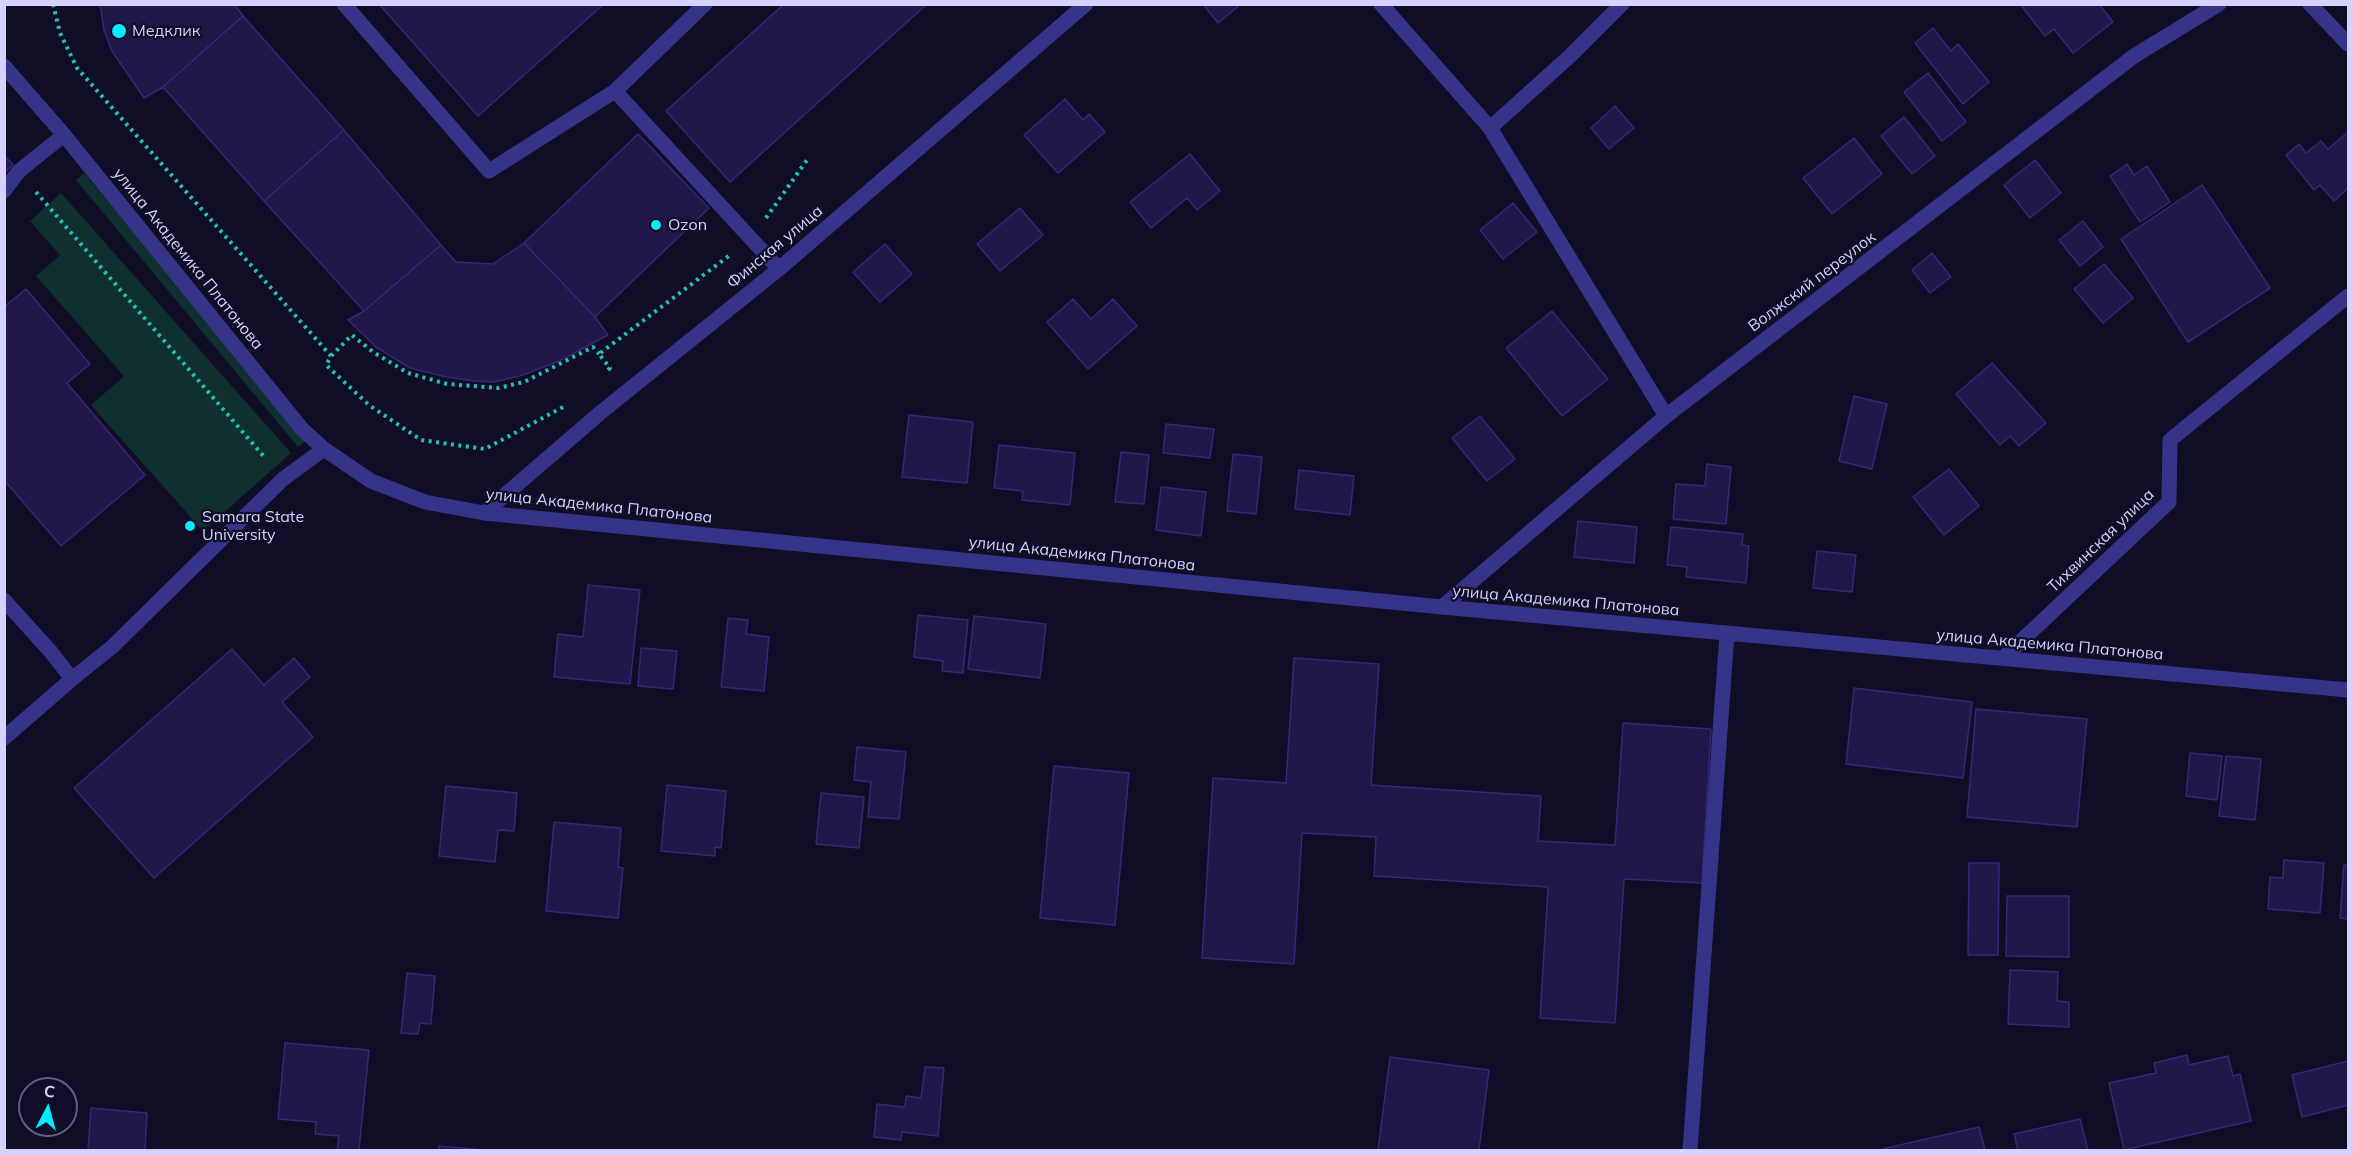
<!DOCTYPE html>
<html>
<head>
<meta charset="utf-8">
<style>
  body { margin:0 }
  #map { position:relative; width:2353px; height:1155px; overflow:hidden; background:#100d26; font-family:Mulish,sans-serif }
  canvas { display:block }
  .frame { position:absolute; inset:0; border:6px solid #d5d2ff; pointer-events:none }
  .north { position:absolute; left:18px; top:1077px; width:60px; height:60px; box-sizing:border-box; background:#100d26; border:2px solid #5f5c7d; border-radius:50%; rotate:6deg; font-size:16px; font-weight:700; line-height:24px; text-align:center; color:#d5d2ff }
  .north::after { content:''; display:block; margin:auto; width:21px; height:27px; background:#00ebfd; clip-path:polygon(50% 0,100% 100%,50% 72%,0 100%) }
</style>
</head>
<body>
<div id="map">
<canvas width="2353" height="1155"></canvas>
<div class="frame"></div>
<div class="north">С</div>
</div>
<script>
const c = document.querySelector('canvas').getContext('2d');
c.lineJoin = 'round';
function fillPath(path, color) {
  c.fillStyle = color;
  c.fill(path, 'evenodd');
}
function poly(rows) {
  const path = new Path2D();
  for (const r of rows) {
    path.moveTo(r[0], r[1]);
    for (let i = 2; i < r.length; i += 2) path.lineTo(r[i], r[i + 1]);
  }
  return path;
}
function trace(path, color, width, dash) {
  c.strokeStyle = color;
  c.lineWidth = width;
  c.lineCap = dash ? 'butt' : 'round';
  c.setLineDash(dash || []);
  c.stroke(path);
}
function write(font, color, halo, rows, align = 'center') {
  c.font = font + ' Mulish,sans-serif';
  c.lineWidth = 4.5;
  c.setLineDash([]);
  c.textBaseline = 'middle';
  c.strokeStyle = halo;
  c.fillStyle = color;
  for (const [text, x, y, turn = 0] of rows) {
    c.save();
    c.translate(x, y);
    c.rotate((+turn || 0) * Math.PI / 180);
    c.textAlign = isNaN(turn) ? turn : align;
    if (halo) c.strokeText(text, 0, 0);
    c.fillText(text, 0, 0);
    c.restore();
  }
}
const green = poly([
  [84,173,307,440,298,447,76,180],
  [61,193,291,453,203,531,91,405,124,376,36,276,60,255,30,221]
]);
const building = poly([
  [100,4,234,4,243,16,163,87,144,98,112,51,104,30,100,4],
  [379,4,604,4,478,116,379,4],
  [784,4,927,4,730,182,666,111,784,4],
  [1203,4,1241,4,1218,23,1203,4],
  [2020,4,2099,4,2113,22,2073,53,2054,29,2045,36,2020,4],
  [243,16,344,130,264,201,163,87,243,16],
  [1933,28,1951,51,1958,44,1989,82,1963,104,1915,43,1933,28],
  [1928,73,1966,122,1942,141,1904,92,1928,73],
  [1065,99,1083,120,1089,114,1105,132,1058,173,1024,135,1065,99],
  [1615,106,1634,128,1609,149,1591,128,1615,106],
  [1904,117,1935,156,1912,174,1881,136,1904,117],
  [344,130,441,245,364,311,264,201,344,130],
  [2348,132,2348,188,2334,201,2320,185,2314,190,2286,155,2299,144,2306,153,2321,141,2328,149,2348,132],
  [638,134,709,208,595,317,524,243,638,134],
  [1854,138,1882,174,1832,214,1803,178,1854,138],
  [1190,154,1220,191,1197,210,1187,198,1151,228,1130,202,1190,154],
  [4,155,13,165,4,173,4,155],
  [2035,160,2061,193,2030,218,2004,185,2035,160],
  [2127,164,2134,175,2147,166,2170,202,2140,222,2110,176,2127,164],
  [2202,185,2270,288,2188,342,2121,239,2202,185],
  [1513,203,1537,232,1503,259,1480,230,1513,203],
  [1020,208,1043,235,1000,271,977,244,1020,208],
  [2083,221,2103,247,2080,266,2059,240,2083,221],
  [524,243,595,317,608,335,559,361,520,376,494,382,474,381,447,377,410,368,376,347,348,320,364,311,441,245,456,262,493,264,524,243],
  [885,244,912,274,880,302,853,272,885,244],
  [1932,253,1951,277,1930,293,1912,270,1932,253],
  [2104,264,2133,298,2103,323,2074,289,2104,264],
  [26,289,90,364,67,383,145,475,61,546,4,480,4,307,26,289],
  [1073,299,1091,319,1113,299,1137,326,1088,369,1047,322,1073,299],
  [1552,311,1608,379,1562,416,1506,348,1552,311],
  [1992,363,2046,423,2019,446,2010,436,2000,445,1956,394,1992,363],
  [1854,396,1887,404,1872,469,1839,461,1854,396],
  [909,415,973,422,967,483,902,477,909,415],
  [1480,416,1515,459,1487,481,1452,438,1480,416],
  [1166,424,1214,429,1210,458,1163,453,1166,424],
  [999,445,1075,453,1070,505,1022,500,1023,491,994,488,999,445],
  [1121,452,1149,455,1144,504,1115,502,1121,452],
  [1233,454,1262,457,1256,514,1227,511,1233,454],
  [1707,464,1731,467,1726,524,1673,519,1676,484,1705,486,1707,464],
  [1949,469,1979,506,1944,535,1913,497,1949,469],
  [1299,470,1354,476,1350,515,1295,509,1299,470],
  [1161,487,1206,492,1201,536,1156,530,1161,487],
  [1578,521,1637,527,1634,563,1574,557,1578,521],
  [1671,527,1743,534,1742,545,1749,546,1746,583,1686,577,1687,567,1667,565,1671,527],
  [1817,551,1856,555,1852,592,1813,588,1817,551],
  [588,585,640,590,630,684,554,677,558,634,583,637,588,585],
  [918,615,968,620,963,673,942,671,943,661,914,657,918,615],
  [974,616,1046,624,1040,678,968,669,974,616],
  [728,618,748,620,746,634,769,637,764,691,721,687,728,618],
  [641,648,677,651,673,689,638,686,641,648],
  [232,649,264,685,294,658,310,677,282,702,313,737,154,878,74,788,232,649],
  [1294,658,1379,664,1371,785,1541,796,1538,841,1615,845,1623,723,1711,729,1702,883,1624,879,1615,1023,1540,1018,1548,887,1374,876,1376,837,1302,833,1294,964,1202,958,1213,778,1286,783,1294,658],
  [1854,688,1972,702,1963,778,1846,764,1854,688],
  [1976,709,2087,719,2077,827,1967,817,1976,709],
  [857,747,906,752,899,819,868,817,871,782,854,780,857,747],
  [2190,753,2222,756,2217,800,2186,796,2190,753],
  [2226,756,2261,759,2255,820,2219,816,2226,756],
  [1054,766,1129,773,1115,925,1040,918,1054,766],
  [667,785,726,791,721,848,715,847,715,856,661,851,667,785],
  [446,786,517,793,514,831,498,830,495,862,439,856,446,786],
  [821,793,864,797,859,848,816,844,821,793],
  [554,822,621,828,618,867,623,868,618,918,546,911,554,822],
  [2284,860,2324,863,2320,913,2268,909,2270,877,2283,878,2284,860],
  [1969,863,1999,863,1998,955,1968,955,1969,863],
  [2344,865,2348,865,2348,919,2340,918,2344,865],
  [2007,896,2069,896,2069,957,2006,956,2007,896],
  [2010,970,2058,972,2057,1001,2069,1002,2069,1027,2008,1024,2010,970],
  [407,973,435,976,431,1024,420,1023,418,1034,401,1033,407,973],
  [285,1043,369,1050,359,1150,337,1150,339,1136,315,1134,316,1122,278,1119,285,1043],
  [2187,1055,2189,1065,2228,1056,2233,1076,2240,1074,2251,1121,2124,1150,2109,1083,2156,1073,2154,1063,2187,1055],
  [1390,1057,1489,1070,1479,1150,1378,1150,1390,1057],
  [2348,1061,2348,1105,2302,1117,2292,1075,2348,1061],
  [925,1067,944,1068,938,1136,902,1132,901,1140,874,1137,877,1104,905,1107,906,1096,921,1098,925,1067],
  [91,1108,147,1113,145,1150,88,1150,91,1108],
  [2080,1119,2088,1150,2018,1150,2014,1134,2080,1119],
  [1979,1127,1985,1150,1882,1150,1882,1149,1979,1127],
  [439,1146,483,1150,439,1150,439,1146]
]);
const path = poly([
  [53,4,60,33,77,68,331,356],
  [36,192,266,459],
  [766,218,807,160],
  [608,370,610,368,599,354,730,255],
  [563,407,485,449,421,440,369,405,326,365,331,356,352,335,373,352,408,373,447,384,498,388,524,382,593,347,599,354]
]);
const minor = poly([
  [344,4,489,171,615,91,705,4],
  [1381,4,1490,128,1666,416],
  [2310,4,2348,44],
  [4,66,64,135,302,429,324,449,371,481,425,502,484,513,1442,607,2348,690],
  [615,91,779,269],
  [1490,128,1570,56,1622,4],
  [4,191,19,171,64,135],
  [484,513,600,413,779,269,1086,4],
  [4,600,51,652,72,679,112,647,283,479,324,449],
  [1442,607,1666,416,2134,56,2219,4],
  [2003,658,2169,502,2170,440,2348,296],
  [4,738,72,679],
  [1690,1150,1727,634]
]);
const markers = [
  [119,31,8,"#00ebfd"],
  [656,225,6,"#00ebfd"],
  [190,526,6,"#00ebfd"]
];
const poiNames = [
  ["Медклик",132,31],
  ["Ozon",668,225],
  ["Samara State",202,517],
  ["University",202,535]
];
const streetNames = [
  ["Финская улица",775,247,-40],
  ["улица Академика Платонова",188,259,51],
  ["Волжский переулок",1812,282,-37],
  ["улица Академика Платонова",599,506,6],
  ["Тихвинская улица",2101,541,-44],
  ["улица Академика Платонова",1082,554,6],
  ["улица Академика Платонова",1566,601,5],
  ["улица Академика Платонова",2050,645,5]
];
fillPath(green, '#0f302e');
fillPath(building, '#201748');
trace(building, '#352776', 1.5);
trace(path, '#25c0b2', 4, [3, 4.5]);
trace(minor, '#353489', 15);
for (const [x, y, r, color] of markers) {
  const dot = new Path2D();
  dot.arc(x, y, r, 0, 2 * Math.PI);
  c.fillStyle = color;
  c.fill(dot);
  trace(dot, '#100d26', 2);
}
write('16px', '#d5d2ff', '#100d26', poiNames, 'left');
write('16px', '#d5d2ff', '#100d26', streetNames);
</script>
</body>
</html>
